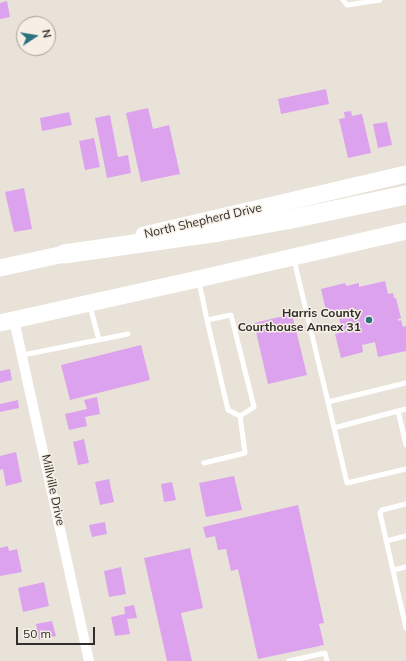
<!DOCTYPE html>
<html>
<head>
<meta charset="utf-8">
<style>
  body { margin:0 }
  #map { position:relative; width:406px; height:661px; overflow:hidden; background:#e8e2d8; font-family:Mulish,sans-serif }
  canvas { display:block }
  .north { position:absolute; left:16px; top:16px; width:40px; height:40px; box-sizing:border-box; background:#f5efe5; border:1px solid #a6a29a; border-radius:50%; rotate:78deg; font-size:11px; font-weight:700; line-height:16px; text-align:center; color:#302e2a }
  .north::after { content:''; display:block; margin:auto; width:14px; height:18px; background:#2b717f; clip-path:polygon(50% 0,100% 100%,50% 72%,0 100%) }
  .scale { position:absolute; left:16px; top:627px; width:79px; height:18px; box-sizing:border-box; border:2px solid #302e2a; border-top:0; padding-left:5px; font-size:12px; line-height:14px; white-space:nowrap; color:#302e2a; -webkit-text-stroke:3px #f5efe5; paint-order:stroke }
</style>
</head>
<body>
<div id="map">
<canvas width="406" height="661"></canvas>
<div class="north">N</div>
<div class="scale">50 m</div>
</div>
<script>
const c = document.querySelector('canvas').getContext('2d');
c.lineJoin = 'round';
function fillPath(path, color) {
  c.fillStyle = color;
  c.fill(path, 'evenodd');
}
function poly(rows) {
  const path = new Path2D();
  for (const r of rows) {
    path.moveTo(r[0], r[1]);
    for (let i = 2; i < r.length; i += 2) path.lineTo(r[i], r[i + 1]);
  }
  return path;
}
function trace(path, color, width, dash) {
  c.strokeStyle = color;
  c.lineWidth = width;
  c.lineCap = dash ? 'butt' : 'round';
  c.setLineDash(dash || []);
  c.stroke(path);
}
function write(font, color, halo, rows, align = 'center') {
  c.font = font + ' Mulish,sans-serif';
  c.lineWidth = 3;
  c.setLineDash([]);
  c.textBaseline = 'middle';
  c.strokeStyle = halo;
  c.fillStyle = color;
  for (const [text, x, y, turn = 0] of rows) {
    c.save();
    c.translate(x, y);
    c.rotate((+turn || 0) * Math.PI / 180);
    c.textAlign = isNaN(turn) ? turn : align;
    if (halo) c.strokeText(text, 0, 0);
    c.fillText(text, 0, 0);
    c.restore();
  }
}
const building = poly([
  [7,1,10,17,0,19,0,3],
  [326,89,329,104,281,114,278,99],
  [148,108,153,129,169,125,180,174,141,182,126,113],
  [351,111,352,116,362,114,371,153,348,158,339,119,345,118,344,112],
  [69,112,72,125,42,131,40,118],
  [110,115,118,157,128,155,131,173,107,178,95,118],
  [387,122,392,145,378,148,373,124],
  [94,138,100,167,85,170,79,141],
  [24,188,32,229,14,232,5,192],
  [385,281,388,294,393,293,394,298,396,298,401,318,398,319,399,321,401,320,403,327,406,326,406,351,378,357,375,342,362,345,363,352,341,358,335,334,342,332,339,317,332,318,330,310,326,311,321,289,345,283,346,286,359,283,359,287],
  [292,314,307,375,268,384,254,323],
  [141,345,150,380,70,400,61,365],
  [10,369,12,380,0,383,0,371],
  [97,397,100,414,85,417,87,426,69,430,65,414,87,409,84,400],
  [18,400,19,408,0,412,0,404],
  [84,439,89,463,78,465,73,442],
  [16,452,22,482,6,486,3,469,0,470,0,456],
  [234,476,242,510,206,517,199,483],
  [109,479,114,502,100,505,95,482],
  [172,482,176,500,164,502,161,484],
  [298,505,324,623,319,624,324,645,258,659,238,569,231,571,226,549,218,550,215,536,206,538,203,527],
  [105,522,107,534,92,537,89,525],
  [8,546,9,551,17,549,22,572,0,576,0,548],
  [190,548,203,608,181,613,192,661,167,661,144,558],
  [121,567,126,594,109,597,104,571],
  [44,582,49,606,23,612,18,588],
  [134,605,137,618,127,619,130,634,115,636,111,617,125,614,124,607],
  [52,621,56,636,39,640,36,624]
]);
const service = poly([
  [343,0,347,5,380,0],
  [294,260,328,402,406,383],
  [199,282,207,320,228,410,240,416,254,407,231,315,207,320],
  [90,306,99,340],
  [23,355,128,334],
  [328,402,347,483,406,469],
  [406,409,398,411,406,445],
  [334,428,398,411],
  [204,463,245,453,240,416],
  [406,504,382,510,380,513,406,628],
  [386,541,406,536],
  [393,570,406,567],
  [289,661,325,653,327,661]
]);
const minor = poly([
  [14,320,89,661]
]);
const primary = poly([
  [144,235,406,174],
  [0,268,78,251],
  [0,323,198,279,406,231]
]);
const motorway = poly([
  [64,254,219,232,287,220,406,195]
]);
const markers = [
  [369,320,4,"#2b717f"]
];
const streetNames = [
  ["North Shepherd Drive",203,221,-13],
  ["Millville Drive",53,490,78]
];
const poiNames = [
  ["Harris County",361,313],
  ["Courthouse Annex 31",361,327]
];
fillPath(building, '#dda2ed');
trace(service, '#fff', 5);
trace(minor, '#fff', 10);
trace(primary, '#fff', 17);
trace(motorway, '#fff', 19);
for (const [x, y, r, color] of markers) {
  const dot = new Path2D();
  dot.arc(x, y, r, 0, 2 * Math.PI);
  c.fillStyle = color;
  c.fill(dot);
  trace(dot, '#f5efe5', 1.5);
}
write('12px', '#302e2a', '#f5efe5', streetNames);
write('bold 12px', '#302e2a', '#f5efe5', poiNames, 'right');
</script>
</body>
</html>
